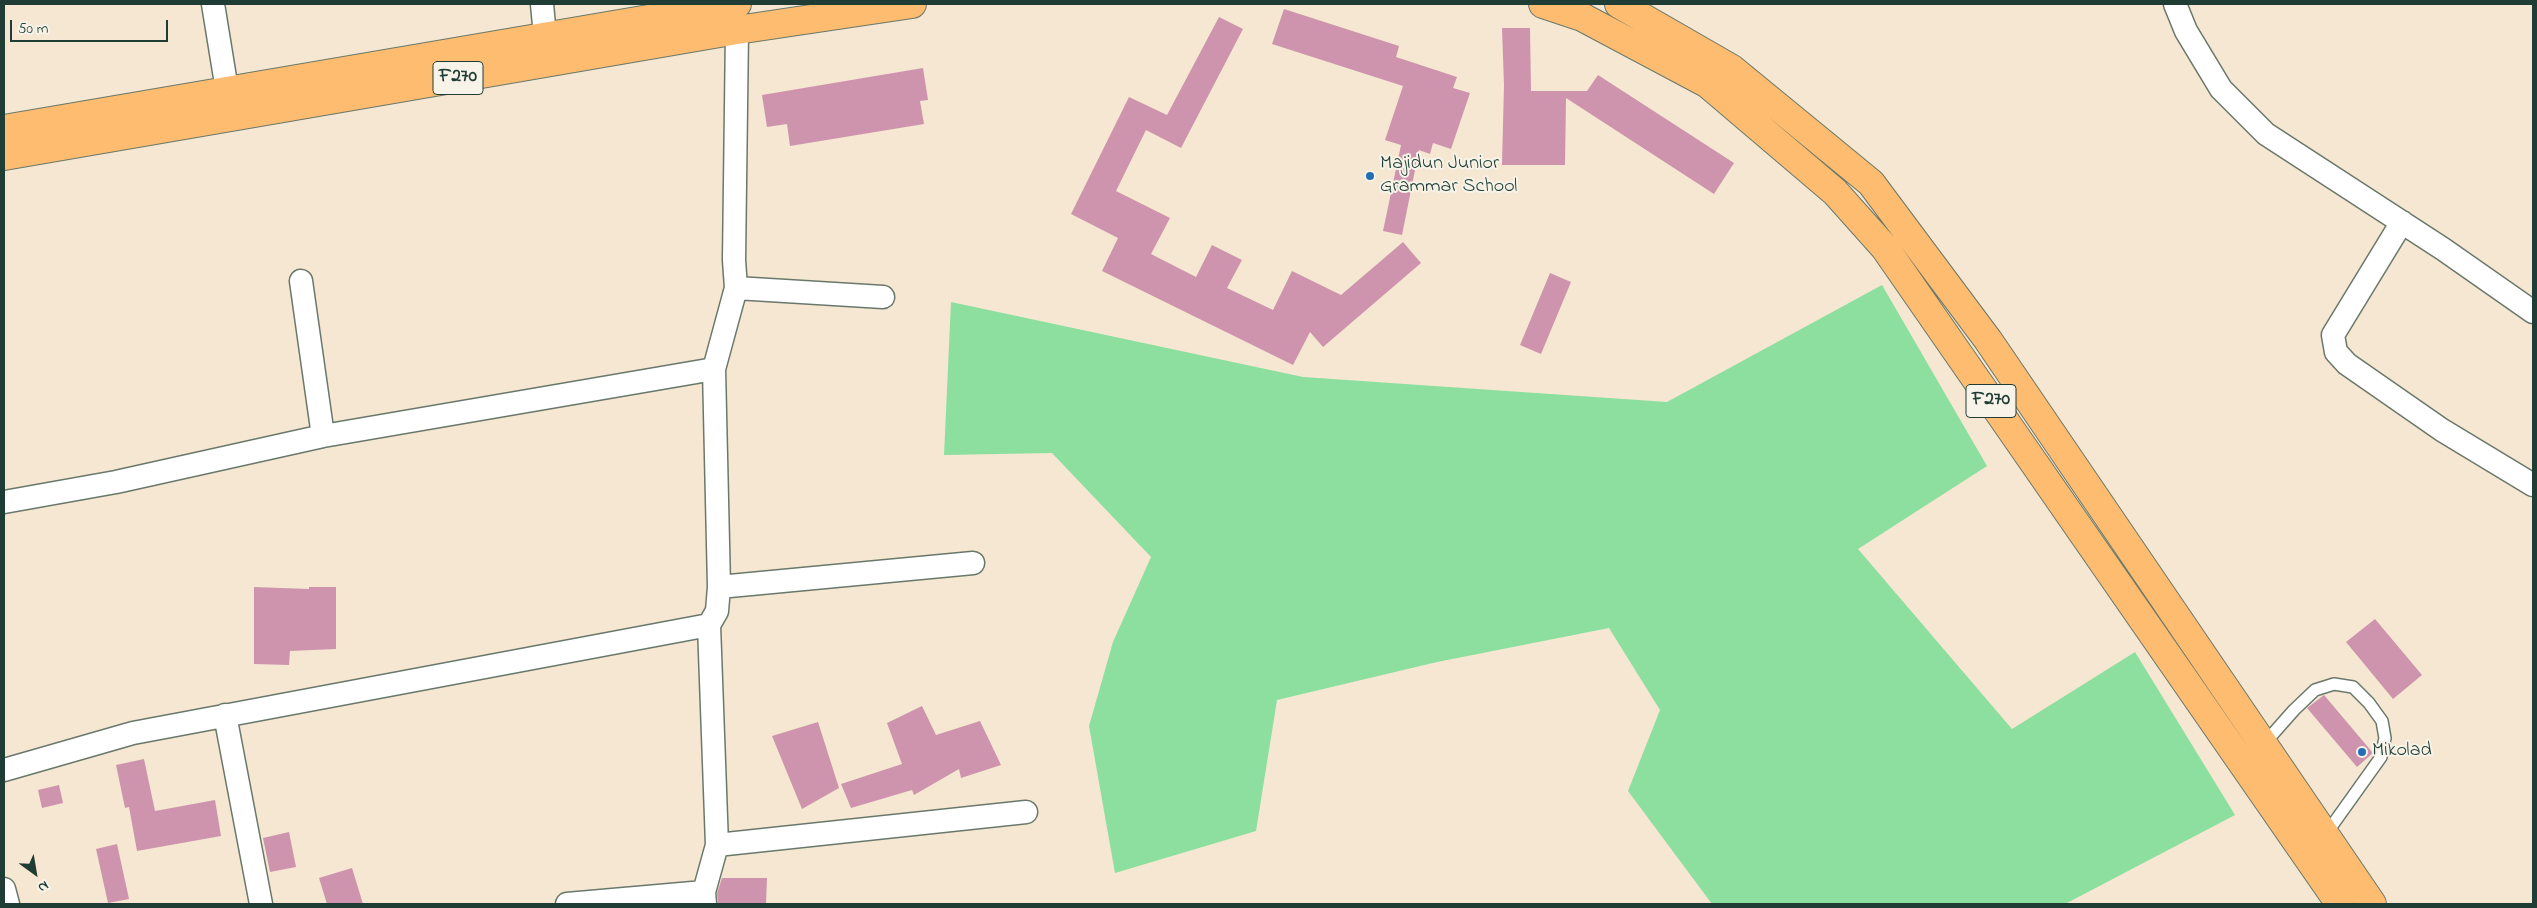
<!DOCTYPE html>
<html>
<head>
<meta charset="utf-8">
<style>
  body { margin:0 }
  #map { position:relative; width:2537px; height:908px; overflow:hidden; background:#f5e7d1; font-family:"Indie Flower",sans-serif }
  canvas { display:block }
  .frame { position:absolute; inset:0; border:5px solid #1f3d34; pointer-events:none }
  .north { position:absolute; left:10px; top:848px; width:50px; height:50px; -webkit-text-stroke:4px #f7f3e8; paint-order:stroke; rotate:148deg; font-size:14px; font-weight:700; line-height:20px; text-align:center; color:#1f3d34 }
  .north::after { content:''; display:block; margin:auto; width:18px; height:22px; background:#1f3d34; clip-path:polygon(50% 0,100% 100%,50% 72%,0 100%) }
  .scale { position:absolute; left:10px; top:20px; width:158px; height:22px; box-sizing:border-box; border:2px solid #1f3d34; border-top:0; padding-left:6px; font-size:15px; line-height:18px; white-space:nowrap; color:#1f3d34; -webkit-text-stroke:4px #f7f3e8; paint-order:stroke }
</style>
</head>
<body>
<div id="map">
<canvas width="2537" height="908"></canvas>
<div class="frame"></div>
<div class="north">N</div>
<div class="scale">50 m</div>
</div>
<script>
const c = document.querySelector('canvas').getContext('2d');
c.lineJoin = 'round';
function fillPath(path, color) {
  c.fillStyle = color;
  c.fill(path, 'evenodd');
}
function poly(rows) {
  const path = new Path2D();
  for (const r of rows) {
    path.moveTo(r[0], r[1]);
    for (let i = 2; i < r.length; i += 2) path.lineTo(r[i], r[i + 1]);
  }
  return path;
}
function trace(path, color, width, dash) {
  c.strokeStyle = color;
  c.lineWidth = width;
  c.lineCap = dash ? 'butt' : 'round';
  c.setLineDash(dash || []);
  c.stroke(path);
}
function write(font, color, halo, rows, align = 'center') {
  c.font = font + ' "Indie Flower",sans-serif';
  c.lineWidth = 4;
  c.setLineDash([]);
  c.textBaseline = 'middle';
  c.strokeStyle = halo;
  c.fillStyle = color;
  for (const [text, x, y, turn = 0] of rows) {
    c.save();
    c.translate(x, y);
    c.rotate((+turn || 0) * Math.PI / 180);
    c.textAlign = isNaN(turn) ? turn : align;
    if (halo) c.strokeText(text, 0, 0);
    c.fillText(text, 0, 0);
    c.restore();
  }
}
const green = poly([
  [1882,285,1987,466,1858,549,2012,729,2135,652,2235,815,2065,904,1712,904,1628,791,1660,710,1609,628,1437,662,1277,700,1256,831,1115,873,1089,726,1113,642,1151,557,1052,453,944,455,951,302,1303,377,1667,402]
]);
const building = poly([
  [1284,9,1399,46,1396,57,1457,77,1453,88,1470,93,1451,149,1433,143,1430,154,1419,150,1402,235,1383,231,1401,145,1385,140,1403,86,1272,44],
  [1219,17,1243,29,1181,148,1146,130,1116,191,1170,218,1151,254,1196,277,1212,245,1242,260,1227,288,1273,310,1292,271,1341,295,1403,242,1421,263,1323,347,1310,332,1293,365,1102,271,1118,238,1071,214,1129,97,1167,115],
  [1502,28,1530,28,1531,91,1587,91,1598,75,1734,163,1714,194,1566,98,1565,165,1502,165,1504,85],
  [923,68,928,100,920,101,924,124,790,146,787,124,767,127,762,95],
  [1550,273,1571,282,1541,354,1520,345],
  [254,587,309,589,309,587,336,587,336,649,290,651,289,665,254,664],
  [2375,619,2422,675,2393,699,2346,642],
  [2324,695,2373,753,2357,767,2307,708],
  [922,706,936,735,980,721,1001,765,961,778,959,769,914,795,912,790,851,808,841,784,902,764,887,723],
  [818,722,839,788,802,809,772,736],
  [144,759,155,811,215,800,221,836,137,851,129,807,125,808,116,765],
  [59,785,63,803,42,808,38,790],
  [289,832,296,867,270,872,263,838],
  [117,844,129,899,108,903,96,849],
  [352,868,363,904,327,904,319,878],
  [722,878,767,878,766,904,718,904,717,893]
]);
const service = poly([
  [2263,745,2294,710,2315,690,2334,684,2353,687,2369,703,2382,721,2385,738,2381,757,2326,834]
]);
const minor = poly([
  [213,4,227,90],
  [542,4,545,36],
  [2175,4,2186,31,2221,89,2266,134,2443,249,2533,312],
  [2402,222,2333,335,2336,352,2347,364,2442,430,2533,485],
  [301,281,323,436],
  [736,288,883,297],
  [4,502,116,482,323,436,714,369],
  [719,587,973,563],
  [225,715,261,904],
  [4,770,133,733,709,625],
  [717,845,1026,812],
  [4,889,8,904],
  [567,904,704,892],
  [705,904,704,892,717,845,709,625,717,611,719,587,714,369,736,288,734,260,737,30]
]);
const primary = poly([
  [1543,4,1582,17,1708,84,1835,192,1885,248,2340,904],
  [1619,4,1732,69,1871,183,1988,340,2372,904],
  [4,129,737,4],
  [4,156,737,30,912,4]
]);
const markers = [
  [1370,176,5,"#1f6fb2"],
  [2362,752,5,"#1f6fb2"]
];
const shields = [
  [458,78,50],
  [1991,401,50]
];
const shieldNames = [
  ["F270",458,78],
  ["F270",1991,401]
];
const poiNames = [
  ["Majidun Junior",1380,165],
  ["Grammar School",1380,188],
  ["Mikolad",2372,752]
];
fillPath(green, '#8cdf9f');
fillPath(building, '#ce94ad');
trace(service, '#6a786b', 14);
trace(minor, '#6a786b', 25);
trace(primary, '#6a786b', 30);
trace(service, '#fff', 11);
trace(minor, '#fff', 22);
trace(primary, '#fdbc6f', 28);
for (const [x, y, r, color] of markers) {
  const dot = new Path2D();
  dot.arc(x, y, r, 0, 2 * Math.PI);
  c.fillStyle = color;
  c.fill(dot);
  trace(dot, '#f7f3e8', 2);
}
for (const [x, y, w] of shields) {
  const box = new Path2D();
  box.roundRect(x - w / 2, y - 16.5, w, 33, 4);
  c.fillStyle = '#f7f3e8';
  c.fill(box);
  trace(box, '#1f3d34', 1);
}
write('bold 19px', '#1f3d34', null, shieldNames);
write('20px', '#1f3d34', '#f7f3e8', poiNames, 'left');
</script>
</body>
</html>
